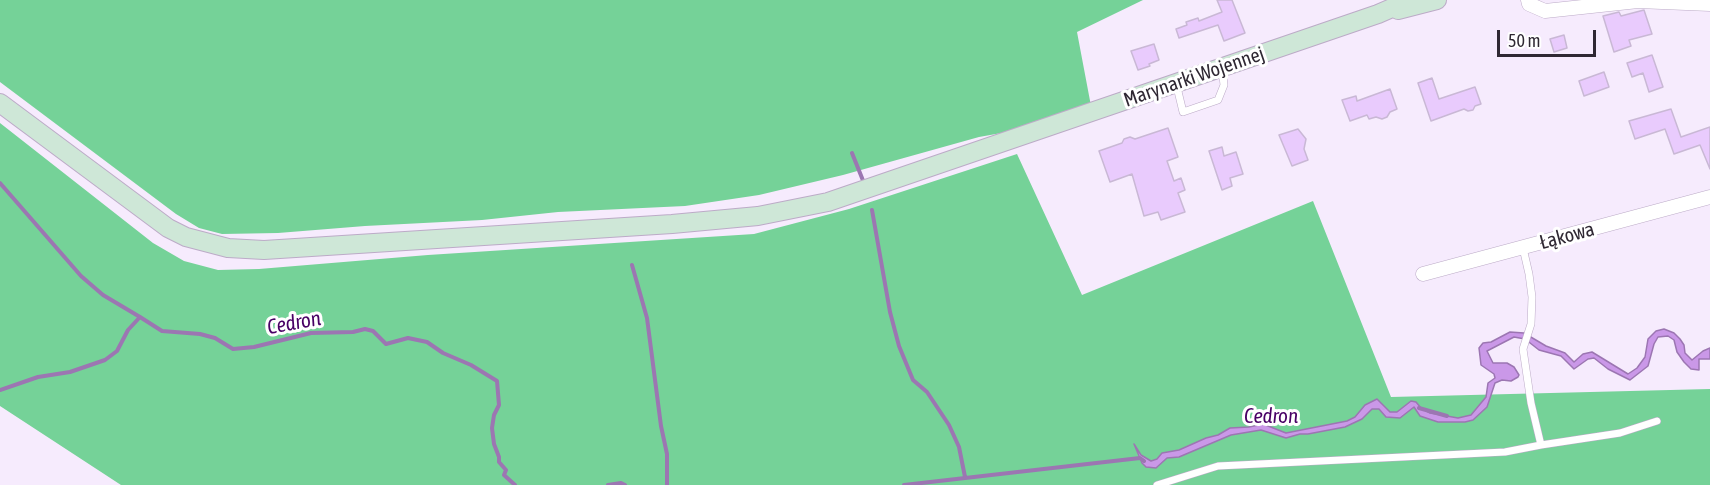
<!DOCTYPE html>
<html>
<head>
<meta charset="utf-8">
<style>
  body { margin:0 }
  #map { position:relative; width:1710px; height:485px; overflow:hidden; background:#f6ebfd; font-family:"Asap Condensed",sans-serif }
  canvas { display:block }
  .scale { position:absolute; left:1497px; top:30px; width:99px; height:27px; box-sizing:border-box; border:3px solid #2f2833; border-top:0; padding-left:8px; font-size:18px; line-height:21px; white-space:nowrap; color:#2f2833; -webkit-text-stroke:4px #fff; paint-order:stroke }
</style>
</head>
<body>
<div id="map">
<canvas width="1710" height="485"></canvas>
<div class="scale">50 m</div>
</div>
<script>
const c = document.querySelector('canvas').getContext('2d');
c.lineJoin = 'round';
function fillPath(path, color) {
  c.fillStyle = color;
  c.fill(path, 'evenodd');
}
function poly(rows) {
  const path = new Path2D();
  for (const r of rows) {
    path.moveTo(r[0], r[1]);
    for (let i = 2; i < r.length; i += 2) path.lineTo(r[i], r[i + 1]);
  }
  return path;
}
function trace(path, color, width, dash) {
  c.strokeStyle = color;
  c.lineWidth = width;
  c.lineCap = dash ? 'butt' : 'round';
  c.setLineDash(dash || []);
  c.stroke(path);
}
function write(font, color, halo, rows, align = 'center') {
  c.font = font + ' "Asap Condensed",sans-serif';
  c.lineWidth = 6;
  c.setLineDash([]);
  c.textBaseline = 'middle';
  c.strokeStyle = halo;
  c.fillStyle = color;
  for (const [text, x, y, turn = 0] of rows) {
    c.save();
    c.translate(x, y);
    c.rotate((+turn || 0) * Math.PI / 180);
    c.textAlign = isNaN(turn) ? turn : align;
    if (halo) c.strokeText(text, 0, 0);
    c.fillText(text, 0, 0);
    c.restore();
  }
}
const forest = poly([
  [0,0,1143,0,1077,32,1091,106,1007,132,979,137,843,175,759,195,685,206,558,212,482,220,365,226,278,233,222,234,199,228,176,214,0,82],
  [0,123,153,243,184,261,218,270,259,269,428,255,754,234,849,209,1017,154,1082,295,1313,201,1391,397,1710,389,1710,485,121,485,0,406]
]);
const water = poly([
  [1664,329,1674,333,1680,339,1684,345,1685,353,1692,360,1703,351,1710,348,1710,359,1699,359,1699,370,1691,369,1684,362,1677,352,1674,340,1668,336,1658,337,1654,344,1648,366,1630,380,1608,369,1594,358,1588,359,1574,369,1561,356,1539,350,1525,339,1514,337,1487,351,1493,363,1507,363,1514,367,1519,375,1518,377,1511,381,1502,380,1495,383,1487,407,1473,420,1465,422,1438,422,1420,416,1414,407,1400,418,1386,417,1379,409,1372,409,1362,419,1345,427,1308,434,1300,434,1286,438,1261,430,1231,435,1179,457,1167,458,1156,468,1146,467,1142,463,1134,444,1141,455,1151,461,1157,459,1162,453,1179,450,1206,438,1218,435,1230,428,1249,427,1263,424,1286,433,1347,421,1355,417,1365,405,1377,399,1390,412,1397,412,1411,401,1416,402,1421,408,1430,413,1458,418,1471,415,1486,397,1488,383,1495,378,1494,374,1481,365,1479,348,1483,343,1491,342,1510,332,1524,333,1546,346,1565,353,1574,362,1583,354,1592,352,1628,374,1637,368,1645,357,1648,339,1656,331,1664,329]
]);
const stream = poly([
  [852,153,864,183],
  [0,183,81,276,103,295,140,317],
  [872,210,890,312,899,346,913,380,927,392,949,425,959,447,965,477],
  [632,265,647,318,661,426,667,454,667,485],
  [0,390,38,377,70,372,105,360,117,351,128,330,140,317,162,331,200,334,215,338,233,349,254,347,311,333,353,332,365,329,373,331,386,344,408,338,427,342,443,353,471,365,497,381,499,405,494,415,492,428,494,444,499,457,499,462,506,470,504,475,515,485],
  [1419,408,1447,416],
  [608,485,621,483,625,485],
  [904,485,1140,458,1144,461]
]);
const building = poly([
  [1217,0,1232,0,1245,33,1224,41,1218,25,1179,38,1176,29,1187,25,1186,22,1198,18,1199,21,1222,12,1217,0],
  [1644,10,1652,34,1629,40,1631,46,1614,52,1603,16,1619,12,1621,16,1644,10],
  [1564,35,1567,48,1554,52,1550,39,1564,35],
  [1154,44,1159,60,1149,64,1150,66,1138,70,1131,51,1154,44],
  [1652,55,1663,87,1649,92,1643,73,1632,77,1627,63,1652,55],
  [1604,72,1609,87,1584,96,1579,81,1604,72],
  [1432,78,1439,99,1475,87,1481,104,1475,106,1473,110,1468,111,1464,109,1431,121,1418,83,1432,78],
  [1390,89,1397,109,1390,112,1387,117,1382,119,1376,117,1369,119,1367,115,1350,121,1342,100,1356,96,1357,101,1390,89],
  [1671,109,1681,137,1710,127,1710,169,1700,145,1674,154,1665,129,1635,139,1629,121,1671,109],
  [1168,128,1178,157,1167,161,1174,181,1181,178,1185,190,1178,193,1185,212,1161,220,1158,212,1144,216,1132,174,1110,182,1099,151,1122,143,1124,139,1130,137,1135,139,1168,128],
  [1298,129,1306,139,1304,149,1308,160,1292,166,1279,135,1298,129],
  [1222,147,1224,156,1236,152,1243,174,1230,178,1232,186,1222,190,1209,151,1222,147]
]);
const lane = poly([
  [1176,83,1183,112,1218,100,1224,85,1222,68],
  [1523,248,1529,274,1532,297,1531,324,1523,349,1531,403,1541,445],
  [1157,485,1218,466,1505,452,1541,445,1620,433,1657,421]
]);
const street = poly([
  [1528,0,1529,4,1545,11,1638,1,1710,4],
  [1423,274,1710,197]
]);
const secondary = poly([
  [1398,10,1437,0],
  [0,103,168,228,186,237,228,248,264,250,672,224,758,216,828,202,1378,14,1410,0]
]);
const streetNames = [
  ["Marynarki Wojennej",1194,77,-19],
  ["Łąkowa",1567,236,-15]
];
const waterNames = [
  ["Cedron",294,323,-10],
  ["Cedron",1271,416]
];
fillPath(forest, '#75d298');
fillPath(water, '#ca98e8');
trace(water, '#9c76b2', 1.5);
trace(stream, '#9c76b2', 4);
fillPath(building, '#e9cbfd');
trace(building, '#c9b8d5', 1.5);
trace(lane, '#bcabc7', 8);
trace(street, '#bcabc7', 15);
trace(secondary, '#bcabc7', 20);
trace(lane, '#fff', 7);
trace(street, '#fff', 14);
trace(secondary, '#cee7d7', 18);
write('20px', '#2f2833', '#fff', streetNames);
write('italic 21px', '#480065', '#fff', waterNames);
</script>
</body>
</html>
